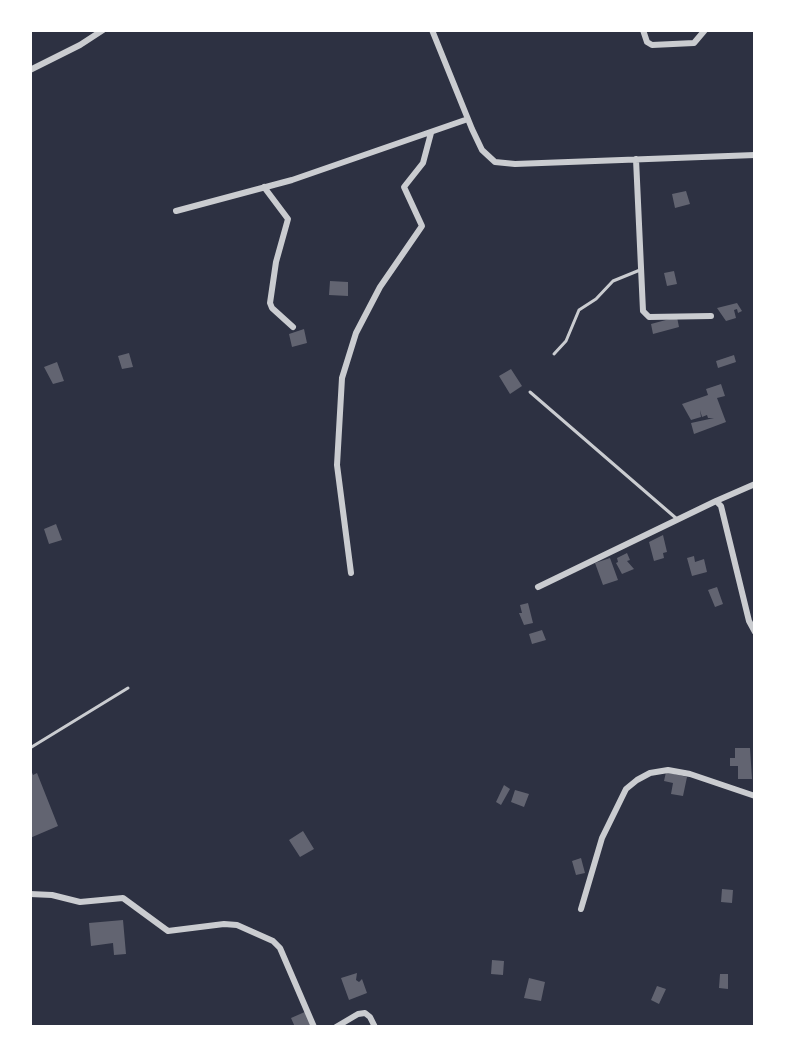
<!DOCTYPE html>
<html>
<head>
<meta charset="utf-8">
<style>
  body { margin:0 }
  #map { position:relative; width:785px; height:1057px; overflow:hidden; background:#2d3142; font-family:Lato,sans-serif }
  canvas { display:block }
  .frame { position:absolute; inset:0; border:32px solid #fff; pointer-events:none }
</style>
</head>
<body>
<div id="map">
<canvas width="785" height="1057"></canvas>
<div class="frame"></div>
</div>
<script>
const c = document.querySelector('canvas').getContext('2d');
c.lineJoin = 'round';
function fillPath(path, color) {
  c.fillStyle = color;
  c.fill(path, 'evenodd');
}
function poly(rows) {
  const path = new Path2D();
  for (const r of rows) {
    path.moveTo(r[0], r[1]);
    for (let i = 2; i < r.length; i += 2) path.lineTo(r[i], r[i + 1]);
  }
  return path;
}
function trace(path, color, width, dash) {
  c.strokeStyle = color;
  c.lineWidth = width;
  c.lineCap = dash ? 'butt' : 'round';
  c.setLineDash(dash || []);
  c.stroke(path);
}
const building = poly([
  [686,191,690,204,675,208,672,194],
  [674,271,677,284,667,286,664,273],
  [330,281,348,282,348,296,329,295],
  [737,303,742,311,738,313,737,309,734,310,736,318,726,321,717,308],
  [677,317,679,327,653,334,651,324],
  [304,329,307,343,292,347,289,334],
  [129,353,133,367,122,369,118,356],
  [734,355,736,362,718,368,716,361],
  [57,362,64,381,53,384,44,367],
  [511,369,522,386,510,394,499,376],
  [721,384,725,396,717,398,726,422,694,434,691,423,714,418,708,418,707,415,702,417,700,410,701,417,691,420,682,404,708,395,706,389],
  [56,524,62,540,49,544,44,529],
  [663,535,667,552,663,553,664,558,654,561,649,542],
  [627,553,630,560,627,561,634,569,622,574,616,563,618,562,617,558],
  [694,556,695,562,704,559,707,572,692,576,687,558],
  [610,558,618,580,603,585,595,563],
  [717,587,723,604,715,607,708,590],
  [528,603,533,623,524,625,519,613,522,613,520,605],
  [542,630,546,640,532,644,529,634],
  [735,748,750,748,752,779,738,779,738,766,730,766,730,758,735,758],
  [30,768,33,775,37,773,58,826,30,838],
  [666,772,687,777,683,796,671,794,673,783,664,781],
  [504,785,510,789,501,805,496,802],
  [515,790,529,794,524,807,511,802],
  [303,831,314,849,300,857,289,840],
  [581,858,585,873,576,875,572,861],
  [722,889,733,890,732,903,721,902],
  [123,920,126,954,114,955,113,943,91,946,89,923],
  [492,960,504,961,503,975,491,974],
  [357,973,356,980,359,982,362,979,367,993,349,1000,341,978],
  [720,974,728,974,728,989,719,988],
  [529,978,545,982,541,1001,524,998],
  [657,986,666,989,659,1004,651,1000],
  [307,1011,314,1027,295,1027,291,1018]
]);
const service = poly([
  [554,354,566,341,579,310,596,299,613,281,640,270],
  [530,392,677,519],
  [30,748,128,688]
]);
const minor = poly([
  [432,30,472,129,482,150,495,162,515,164,755,155],
  [643,30,647,42,652,45,694,43,705,30],
  [30,70,80,45,103,30],
  [636,159,643,311,649,317,711,316],
  [264,187,288,219,276,262,270,303,272,308,293,327],
  [176,211,292,180,468,119],
  [716,501,755,484],
  [351,573,337,465,342,378,356,333,380,287,422,226,404,187,423,163,431,133],
  [538,587,716,501,721,506,749,621,755,632],
  [30,894,52,895,80,902,123,898,168,931,224,924,237,925,273,941,280,948,314,1027],
  [581,909,602,838,626,789,637,780,650,773,668,770,690,774,755,796],
  [336,1027,358,1014,365,1013,370,1017,375,1027]
]);
fillPath(building, '#626471');
trace(service, '#caccd0', 3);
trace(minor, '#caccd0', 6);
</script>
</body>
</html>
